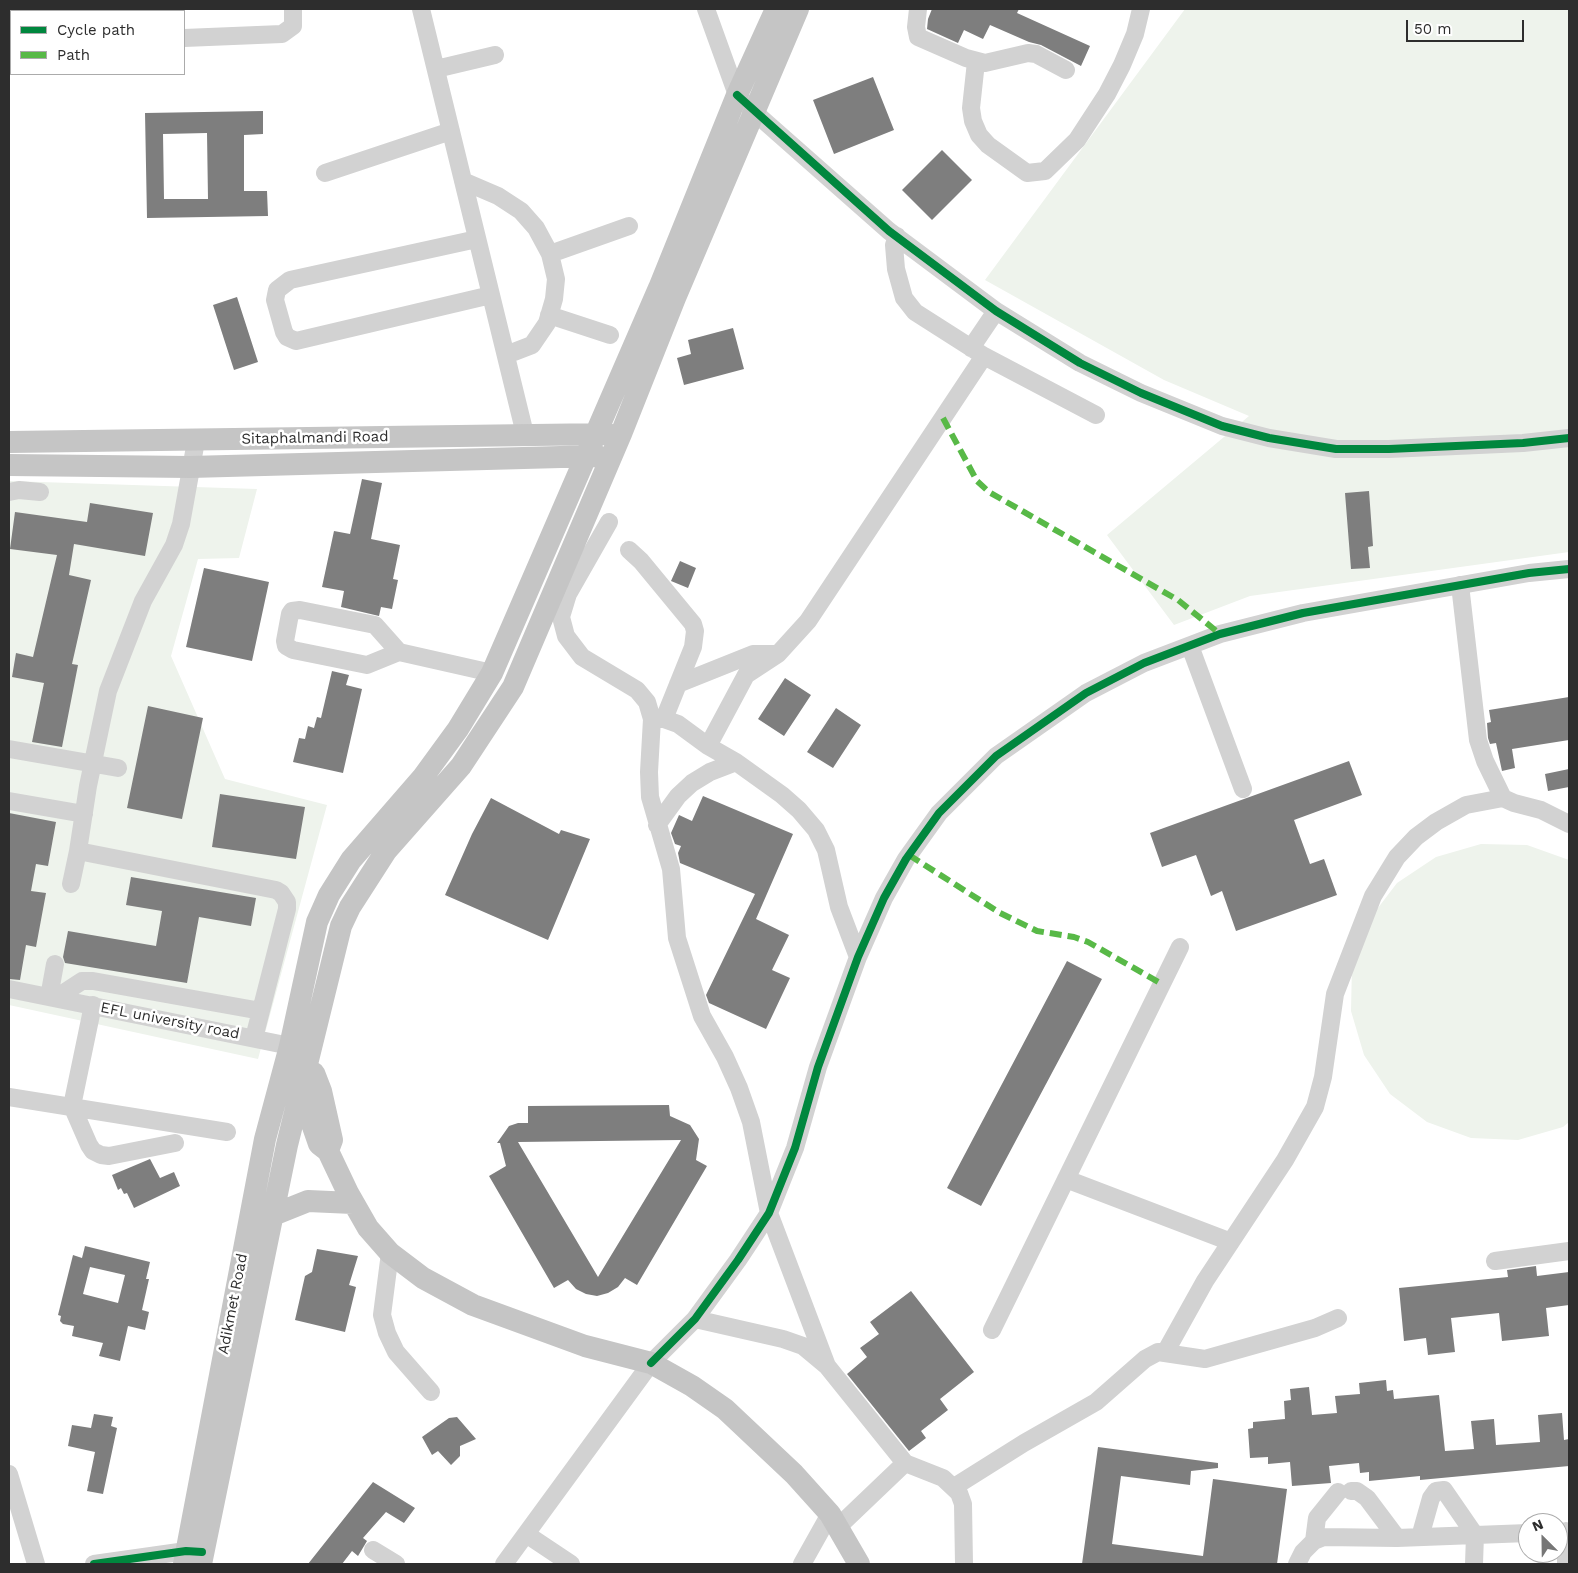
<!DOCTYPE html>
<html>
<head>
<meta charset="utf-8">
<style>
  body { margin:0 }
  #map { position:relative; width:1578px; height:1573px; overflow:hidden; background:#fff; font-family:"Work Sans",sans-serif }
  canvas { display:block }
  .frame { position:absolute; inset:0; border:10px solid #2d2d2d; pointer-events:none }
  .legend { position:absolute; left:10px; top:10px; width:175px; height:65px; box-sizing:border-box; background:#fff; border:1px solid #ababab; margin:0; padding:6px 9px; list-style:none; font-size:15px; color:#2d2d2d }
  .legend li { display:flex; align-items:center; gap:10px; height:25px }
  .legend b { width:25px; border:1px solid #ababab }
  .north { position:absolute; left:1518px; top:1513px; width:50px; height:50px; box-sizing:border-box; background:#fff; border:1px solid #ababab; border-radius:50%; rotate:337deg; font-size:14px; font-weight:700; line-height:20px; text-align:center; color:#2d2d2d }
  .north::after { content:''; display:block; margin:auto; width:18px; height:22px; background:#767676; clip-path:polygon(50% 0,100% 100%,50% 72%,0 100%) }
  .scale { position:absolute; left:1406px; top:20px; width:118px; height:22px; box-sizing:border-box; border:2px solid #2d2d2d; border-top:0; padding-left:6px; font-size:15px; line-height:18px; white-space:nowrap; color:#2d2d2d; -webkit-text-stroke:4px #fff; paint-order:stroke }
</style>
</head>
<body>
<div id="map">
<canvas width="1578" height="1573"></canvas>
<div class="frame"></div>
<ul class="legend">
<li><b style="height:6px;background:#00873e"></b>Cycle path</li>
<li><b style="height:6px;background:#58b947"></b>Path</li>
</ul>
<div class="north">N</div>
<div class="scale">50 m</div>
</div>
<script>
const c = document.querySelector('canvas').getContext('2d');
c.lineJoin = 'round';
function fillPath(path, color) {
  c.fillStyle = color;
  c.fill(path, 'evenodd');
}
function poly(rows) {
  const path = new Path2D();
  for (const r of rows) {
    path.moveTo(r[0], r[1]);
    for (let i = 2; i < r.length; i += 2) path.lineTo(r[i], r[i + 1]);
  }
  return path;
}
function trace(path, color, width, dash) {
  c.strokeStyle = color;
  c.lineWidth = width;
  c.lineCap = dash ? 'butt' : 'round';
  c.setLineDash(dash || []);
  c.stroke(path);
}
function write(font, color, halo, rows, align = 'center') {
  c.font = font + ' "Work Sans",sans-serif';
  c.lineWidth = 5;
  c.setLineDash([]);
  c.textBaseline = 'middle';
  c.strokeStyle = halo;
  c.fillStyle = color;
  for (const [text, x, y, turn = 0] of rows) {
    c.save();
    c.translate(x, y);
    c.rotate((+turn || 0) * Math.PI / 180);
    c.textAlign = isNaN(turn) ? turn : align;
    if (halo) c.strokeText(text, 0, 0);
    c.fillText(text, 0, 0);
    c.restore();
  }
}
const green = poly([
  [1185,9,1569,9,1569,552,1250,596,1174,625,1107,535,1249,416,1164,380,985,280],
  [9,481,257,489,239,558,198,559,171,656,225,779,327,805,258,1059,9,1005],
  [1481,844,1527,845,1569,860,1569,1122,1563,1127,1518,1140,1471,1138,1427,1122,1390,1094,1364,1055,1351,1011,1352,964,1368,921,1397,883,1436,857]
]);
const building = poly([
  [932,9,1019,9,1017,13,1090,46,1081,66,1041,45,1029,42,990,25,983,39,964,30,958,43,927,29,928,19],
  [873,77,894,130,834,154,813,100],
  [263,111,263,134,244,135,244,191,267,191,268,216,147,218,145,113],
  [207,133,208,199,164,199,163,134],
  [942,150,972,180,932,220,902,190],
  [237,297,258,362,234,370,213,305],
  [733,328,744,369,684,385,677,358,691,354,688,340],
  [362,479,382,483,371,539,400,545,393,579,398,580,392,609,381,607,379,616,341,607,344,591,322,587,334,531,350,534],
  [1369,491,1373,546,1368,547,1370,568,1351,569,1345,493],
  [90,503,153,513,145,556,74,544,69,575,91,580,72,664,78,665,62,747,32,742,44,683,12,677,16,653,33,657,57,555,10,549,15,512,87,522],
  [680,561,696,568,688,588,671,581],
  [204,568,269,582,252,661,186,647],
  [332,671,349,675,346,685,362,689,343,773,293,762,299,738,305,739,308,726,314,728,317,717,321,718],
  [785,678,811,695,784,736,758,719],
  [1569,697,1569,740,1512,749,1515,768,1502,771,1496,743,1490,744,1488,738,1487,723,1491,722,1489,710],
  [148,706,203,718,182,819,127,808],
  [836,708,861,725,833,768,807,752],
  [1349,761,1362,795,1294,820,1310,864,1324,859,1337,895,1236,931,1222,891,1211,896,1196,855,1162,867,1150,833],
  [1569,769,1569,787,1548,791,1545,774],
  [220,794,305,807,296,859,212,847],
  [703,796,793,834,756,919,789,935,772,970,790,978,766,1029,709,1003,706,995,755,894,680,863,678,853,681,846,675,844,671,833,679,815,692,821],
  [491,798,559,834,561,830,590,839,548,940,445,895,472,834],
  [9,813,56,822,48,866,36,864,31,891,46,893,36,947,26,945,20,980,9,979],
  [131,877,256,898,251,926,199,917,187,983,65,963,63,957,68,931,156,946,162,911,126,905],
  [1067,961,1102,979,981,1206,947,1188],
  [669,1105,670,1116,690,1125,699,1139,696,1160,707,1166,637,1285,625,1278,618,1287,608,1293,597,1296,586,1294,576,1289,568,1280,554,1288,489,1176,506,1166,500,1143,497,1143,509,1126,518,1123,528,1123,528,1106],
  [681,1140,598,1277,518,1142],
  [150,1159,160,1178,174,1172,180,1186,134,1208,127,1193,124,1194,121,1188,118,1190,112,1175],
  [85,1246,150,1262,146,1279,149,1279,142,1310,149,1312,145,1330,128,1326,120,1361,99,1356,103,1343,72,1336,74,1326,63,1324,60,1321,61,1316,58,1315,73,1255,82,1258],
  [90,1267,125,1275,118,1303,83,1294],
  [317,1249,358,1256,349,1285,356,1287,345,1332,295,1320,305,1276,312,1272],
  [1536,1266,1537,1276,1569,1272,1569,1305,1546,1308,1549,1336,1502,1341,1499,1313,1451,1318,1455,1352,1428,1355,1426,1338,1404,1341,1399,1288,1508,1277,1507,1270],
  [911,1291,974,1372,940,1399,948,1410,921,1431,926,1438,909,1451,847,1374,867,1357,860,1348,879,1334,870,1322],
  [1386,1380,1387,1391,1393,1390,1394,1399,1439,1395,1445,1451,1474,1449,1471,1421,1494,1419,1496,1445,1540,1442,1538,1415,1562,1413,1564,1440,1569,1439,1569,1466,1420,1480,1420,1476,1369,1481,1369,1472,1360,1473,1359,1463,1329,1466,1331,1483,1292,1486,1290,1462,1268,1464,1268,1457,1250,1458,1248,1429,1253,1428,1253,1422,1285,1419,1284,1401,1291,1400,1290,1389,1309,1387,1312,1415,1337,1413,1335,1396,1360,1394,1359,1383],
  [94,1414,113,1417,111,1426,117,1428,103,1494,87,1491,95,1452,68,1446,72,1425,91,1428],
  [457,1417,476,1439,460,1446,460,1456,451,1465,438,1451,432,1455,422,1437,449,1418],
  [1098,1447,1218,1463,1218,1468,1191,1471,1190,1485,1121,1476,1112,1544,1203,1556,1213,1479,1287,1489,1277,1564,1082,1564],
  [373,1482,415,1508,404,1523,386,1512,363,1538,367,1541,358,1556,352,1551,342,1564,308,1564]
]);
const minor = poly([
  [421,9,525,434],
  [706,9,737,95,753,111,889,231,996,311,1080,363,1141,393,1222,426,1269,438,1336,449,1389,449,1523,443,1569,438],
  [918,9,916,27,918,37,966,58,985,63,1028,53,1036,54,1066,70],
  [118,11,118,9],
  [184,38,282,34,293,26,293,9],
  [976,62,971,108,973,121,979,135,988,145,1027,173,1045,171,1077,140,1107,94,1122,65,1135,34,1141,9],
  [436,69,495,55],
  [325,173,451,131],
  [463,181,498,196,521,211,536,228,550,254,556,279,554,299,547,323,532,345,506,355],
  [477,239,290,280,277,290,275,300,284,332,287,337,296,341,491,295],
  [550,254,629,226],
  [549,315,610,335],
  [971,348,996,311],
  [984,356,1096,415],
  [196,441,181,524,174,545,143,601,108,691,88,786,78,851,276,890,281,893,287,902,287,909,254,1038],
  [9,492,19,490,40,492],
  [609,522,568,594,561,617,566,636,582,657,637,690,647,702,652,719,649,772,650,797,671,869,677,938,702,1016,725,1057,739,1088,751,1122,769,1213,827,1366],
  [629,550,641,561,693,624,695,631,693,647,664,719],
  [1460,585,1478,740,1485,761,1503,798,1514,803,1541,810,1569,824],
  [1190,646,1243,789],
  [399,652,367,665,293,650,286,646,285,641,290,614,292,611,300,610,375,625,399,652,492,673],
  [678,684,753,654,776,654],
  [652,719,664,719,678,724,708,746,736,762,782,795,799,810,816,830,826,850,839,907,858,957],
  [708,746,746,675,778,654,808,621,984,356,915,312,904,298,896,269,894,245,897,236],
  [9,749,118,768],
  [9,801,84,814],
  [657,825,678,796,692,783,710,772,736,762],
  [71,884,78,851],
  [9,989,290,1046],
  [49,997,55,964],
  [56,998,82,981,93,981,261,1011],
  [93,1005,72,1106,89,1145,93,1151,101,1155,109,1156,175,1143],
  [9,1097,227,1132],
  [1066,1179,1231,1242],
  [390,1253,382,1315,387,1333,396,1352,431,1392],
  [1495,1261,1569,1251],
  [695,1319,783,1339,803,1346,827,1366,905,1463,838,1527],
  [992,1330,1180,947],
  [1166,1351,1205,1281,1285,1160,1315,1107,1323,1077,1335,994,1373,896,1397,857,1416,837,1436,822,1466,805,1503,798],
  [905,1463,943,1478,959,1493,963,1504,964,1564],
  [9,1474,36,1564],
  [954,1487,1024,1443,1096,1402,1145,1359,1158,1352,1205,1359,1315,1328,1338,1318],
  [1351,1491,1357,1491,1367,1498,1397,1538],
  [1566,1531,1566,1564],
  [526,1534,571,1564],
  [1420,1537,1431,1498,1436,1491,1444,1490,1475,1535,1474,1564],
  [1314,1541,1317,1518,1338,1492],
  [373,1550,396,1564],
  [94,1564,186,1551,198,1552],
  [504,1564,651,1363,695,1319,738,1260,769,1213,795,1148,818,1067,858,957,884,898,906,859,939,813,996,756,1086,693,1144,663,1220,634,1303,613,1529,573,1569,569],
  [802,1564,830,1514],
  [1297,1564,1303,1552,1314,1541,1324,1537,1397,1538,1528,1533]
]);
const major = poly([
  [9,442,608,434],
  [9,465,190,467,598,456],
  [314,1073,321,1091,332,1140,329,1148],
  [307,1088,310,1118,319,1144,328,1151,348,1193,368,1228,390,1253,423,1278,473,1305,585,1346,651,1363,692,1386,725,1409,794,1474,830,1514,859,1564],
  [273,1215,308,1201,353,1203],
  [184,1564,265,1139,290,1046,317,922,329,895,351,860,423,777,458,729,492,673,659,288,737,95,776,9],
  [201,1564,287,1145,341,926,350,907,386,851,461,766,513,687,621,434,675,298,798,9]
]);
const quiet = poly([
  [943,418,977,481,989,492,1178,600,1220,634],
  [909,855,1000,913,1037,931,1074,937,1088,942,1162,984]
]);
const cycleway = poly([
  [737,95,889,231,996,311,1080,363,1141,393,1222,426,1269,438,1336,449,1389,449,1523,443,1569,438],
  [651,1363,695,1319,738,1260,769,1213,795,1148,818,1067,858,957,884,898,906,859,939,813,996,756,1086,693,1144,663,1220,634,1303,613,1529,573,1569,569],
  [94,1564,186,1551,202,1552]
]);
const streetNames = [
  ["Sitaphalmandi Road",315,438,-1],
  ["EFL university road",170,1021,11],
  ["Adikmet Road",233,1304,-79]
];
fillPath(green, '#eef3ec');
fillPath(building, '#7e7e7e');
trace(minor, '#d2d2d2', 18);
trace(major, '#c5c5c5', 22);
trace(quiet, '#58b947', 6, [12, 6]);
trace(cycleway, '#00873e', 8);
write('15px', '#2d2d2d', '#fff', streetNames);
</script>
</body>
</html>
